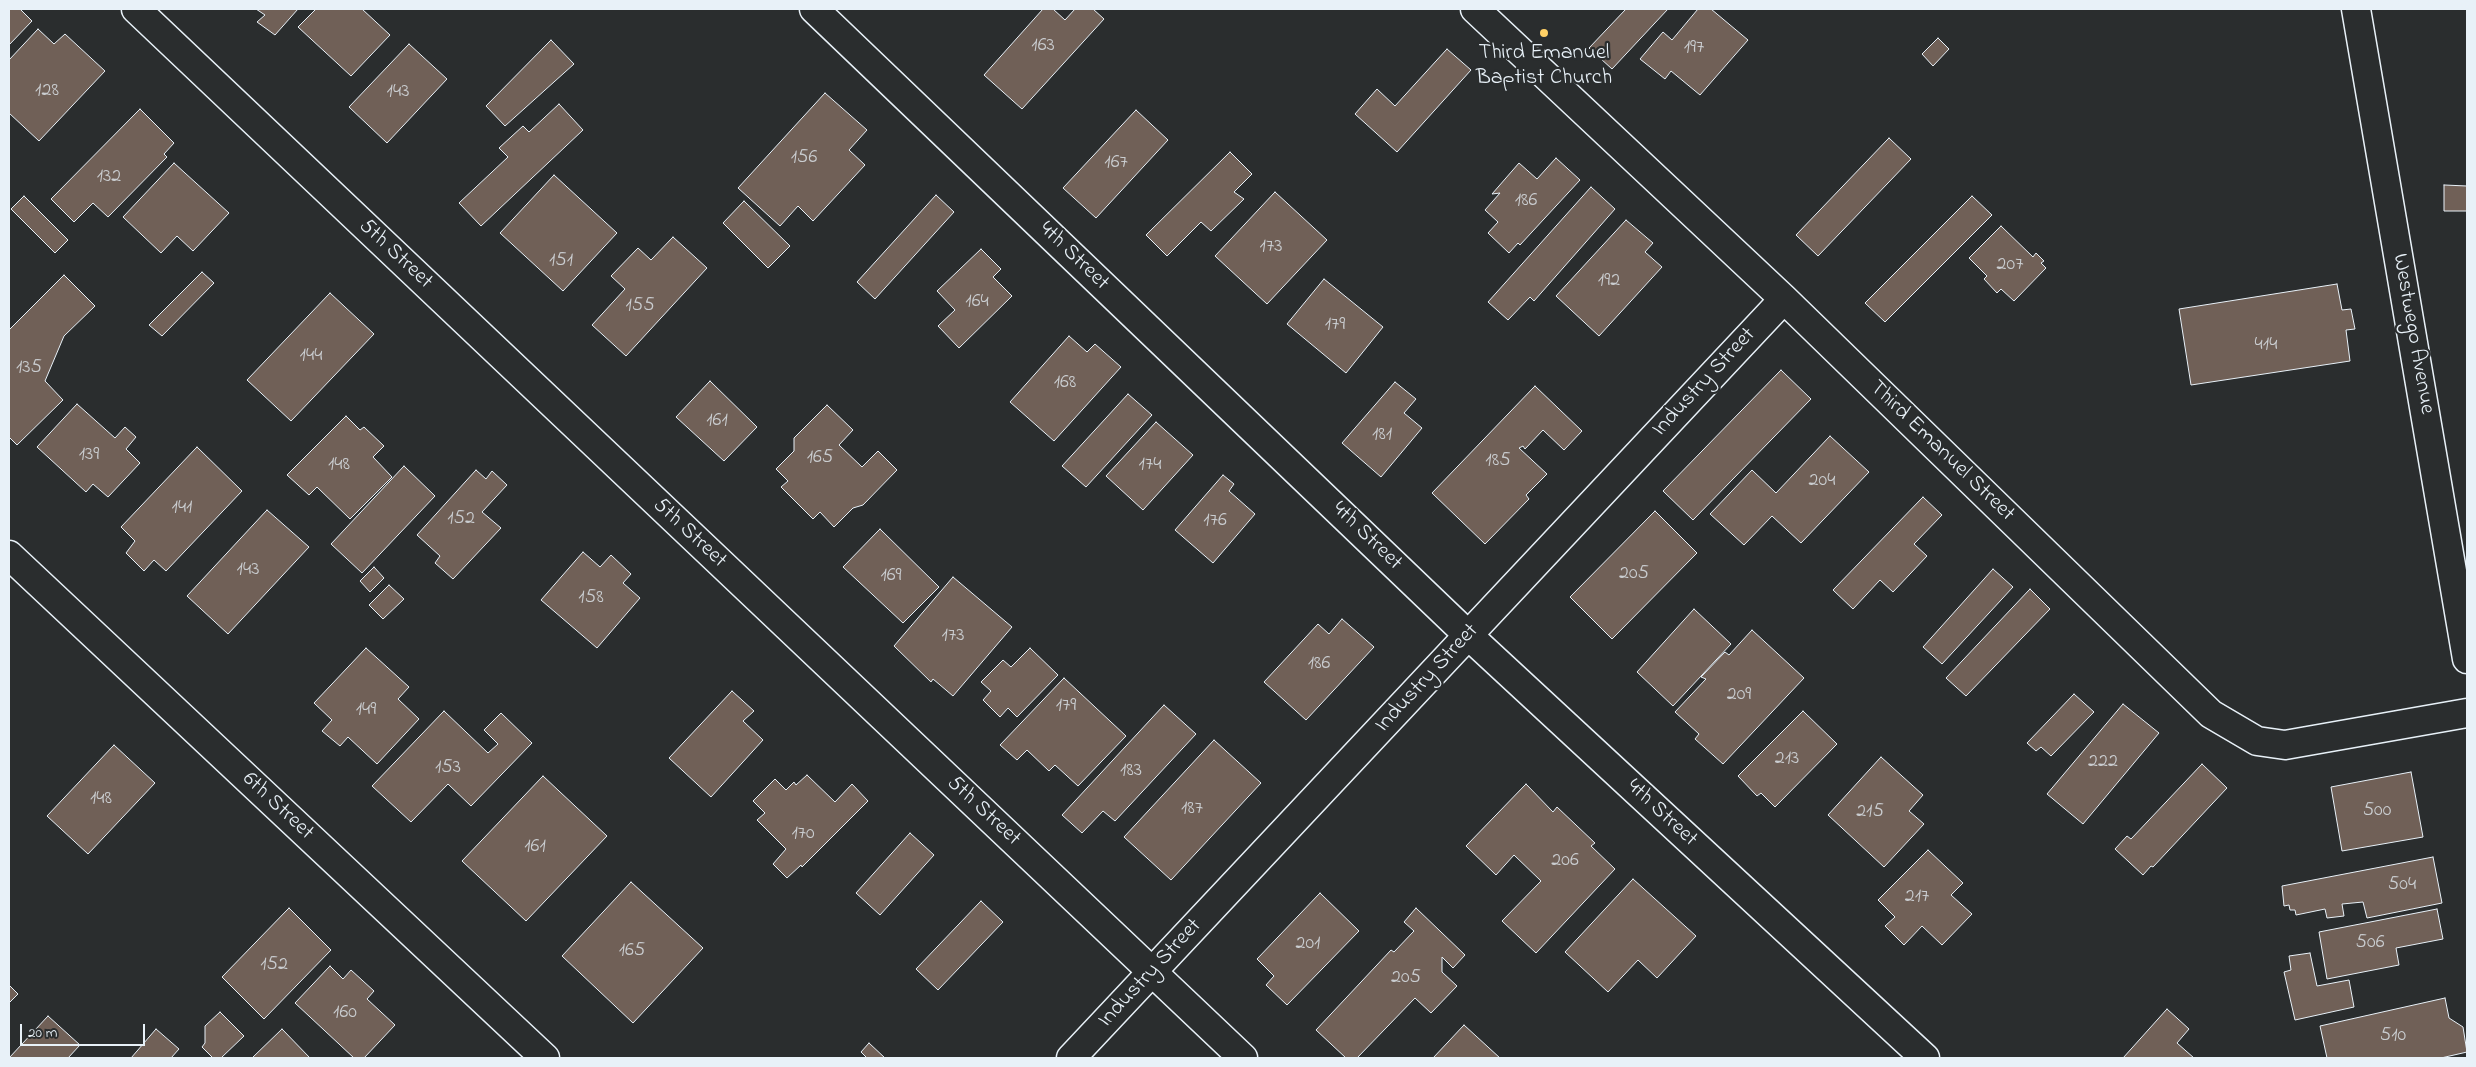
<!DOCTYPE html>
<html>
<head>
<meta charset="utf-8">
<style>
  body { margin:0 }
  #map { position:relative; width:2476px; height:1067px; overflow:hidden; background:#2a2d2e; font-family:"Indie Flower",sans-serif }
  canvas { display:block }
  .frame { position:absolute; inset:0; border:10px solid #e8f1f8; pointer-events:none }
  .scale { position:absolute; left:20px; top:1024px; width:125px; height:22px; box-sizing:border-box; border:2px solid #e8f1f8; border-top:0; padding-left:6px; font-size:15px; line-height:18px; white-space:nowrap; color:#e8f1f8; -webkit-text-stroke:4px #2a2d2e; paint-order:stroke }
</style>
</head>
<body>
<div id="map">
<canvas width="2476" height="1067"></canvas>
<div class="frame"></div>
<div class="scale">20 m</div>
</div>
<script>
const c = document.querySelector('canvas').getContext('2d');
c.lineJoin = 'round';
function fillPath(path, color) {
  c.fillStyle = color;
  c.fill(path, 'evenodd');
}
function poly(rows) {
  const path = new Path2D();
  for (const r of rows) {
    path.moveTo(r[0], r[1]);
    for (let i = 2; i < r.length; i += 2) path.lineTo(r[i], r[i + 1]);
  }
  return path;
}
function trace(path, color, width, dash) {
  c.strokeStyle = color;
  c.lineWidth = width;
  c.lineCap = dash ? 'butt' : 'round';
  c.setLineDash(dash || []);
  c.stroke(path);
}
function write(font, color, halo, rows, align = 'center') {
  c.font = font + ' "Indie Flower",sans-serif';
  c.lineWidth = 4.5;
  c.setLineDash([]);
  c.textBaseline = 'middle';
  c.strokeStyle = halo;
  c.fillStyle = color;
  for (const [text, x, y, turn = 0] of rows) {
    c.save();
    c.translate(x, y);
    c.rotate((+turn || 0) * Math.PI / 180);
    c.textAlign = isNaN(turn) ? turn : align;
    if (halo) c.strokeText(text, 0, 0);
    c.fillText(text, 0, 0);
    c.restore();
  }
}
const building = poly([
  [9,9,20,9,32,21,9,45,9,9],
  [256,9,298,9,275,35,257,22,265,15,256,9],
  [316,9,362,9,390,35,351,76,298,27,316,9],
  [1043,9,1053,9,1065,20,1075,9,1093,9,1104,19,1022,109,984,75,1043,9],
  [1626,9,1668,9,1612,69,1589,48,1626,9],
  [1698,9,1711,9,1748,40,1700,95,1671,71,1665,79,1640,59,1663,32,1672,40,1698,9],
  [38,29,54,44,65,34,105,71,39,141,9,113,9,60,38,29],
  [1938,38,1949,49,1933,66,1922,54,1938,38],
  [551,40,574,64,505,126,486,106,551,40],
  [409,44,447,79,387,143,349,107,409,44],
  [1447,49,1471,70,1397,152,1355,114,1377,89,1395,106,1447,49],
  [825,93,867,130,849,150,865,165,813,221,798,206,780,226,738,188,825,93],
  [559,104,583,130,481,226,459,203,508,157,499,148,523,126,529,132,559,104],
  [140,109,174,143,164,154,167,157,108,217,93,203,74,222,51,199,140,109],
  [1136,110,1168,140,1096,218,1063,188,1136,110],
  [1889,138,1911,159,1818,256,1796,235,1889,138],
  [1230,152,1252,174,1234,192,1244,199,1211,231,1201,222,1167,256,1146,235,1230,152],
  [1556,158,1580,180,1520,245,1518,243,1509,253,1488,233,1498,222,1485,210,1500,193,1492,194,1519,163,1537,179,1556,158],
  [174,163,229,213,193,251,177,236,161,253,123,217,174,163],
  [554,175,617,233,563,291,500,233,554,175],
  [2444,185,2467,186,2467,211,2444,211,2444,185],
  [1591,187,1615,209,1534,301,1530,297,1508,320,1488,302,1591,187],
  [1275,192,1327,240,1267,304,1215,256,1275,192],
  [936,195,954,212,875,299,857,282,936,195],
  [24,196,68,240,55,253,11,209,24,196],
  [1972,196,1992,215,1885,322,1865,303,1972,196],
  [744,201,790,246,768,268,723,223,744,201],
  [1626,220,1653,243,1645,252,1662,267,1599,336,1556,296,1626,220],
  [2001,226,2033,257,2036,253,2044,261,2041,263,2046,268,2014,301,2001,289,1997,293,1984,279,1987,276,1969,258,2001,226],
  [673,237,707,268,626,356,592,325,625,289,611,276,638,248,651,260,673,237],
  [981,249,1001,269,993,277,1012,296,959,348,938,326,955,310,937,291,981,249],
  [202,272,214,283,162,336,149,325,202,272],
  [64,275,95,306,64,336,45,381,63,400,17,445,9,437,9,330,64,275],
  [1324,279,1383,327,1346,373,1287,324,1324,279],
  [2337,284,2342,310,2351,309,2355,329,2346,330,2350,361,2191,385,2179,309,2337,284],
  [330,293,374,334,291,421,247,380,330,293],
  [1069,336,1087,352,1095,344,1121,367,1054,441,1010,402,1069,336],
  [1781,370,1811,399,1693,520,1663,491,1781,370],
  [710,381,757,427,724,461,676,417,710,381],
  [1395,382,1416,399,1404,413,1422,428,1381,477,1342,443,1395,382],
  [1535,386,1582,431,1564,450,1543,430,1525,449,1523,446,1519,448,1547,474,1526,495,1529,499,1485,544,1432,493,1535,386],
  [1128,394,1152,415,1086,487,1062,466,1128,394],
  [77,404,115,438,125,427,136,437,126,449,140,463,108,497,93,484,86,492,37,447,77,404],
  [827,405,853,430,839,445,862,467,878,451,897,470,863,505,853,508,834,527,820,512,813,519,781,487,788,481,776,469,794,451,794,438,827,405],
  [346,416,360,430,364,427,384,446,373,457,392,477,350,519,317,487,309,495,287,475,346,416],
  [1156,422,1193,455,1143,510,1106,476,1156,422],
  [1830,436,1869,472,1801,543,1772,516,1744,545,1710,514,1752,470,1776,493,1830,436],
  [197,447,242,491,166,571,154,560,144,571,126,553,135,541,121,527,197,447],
  [404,466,435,496,362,573,331,544,404,466],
  [476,470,486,479,492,471,507,485,482,512,501,528,453,579,435,563,440,556,417,535,476,470],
  [1223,475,1234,484,1229,491,1255,514,1213,563,1175,530,1223,475],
  [1923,497,1942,515,1914,544,1927,556,1893,592,1880,580,1853,609,1833,590,1923,497],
  [267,510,309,547,228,634,187,596,267,510],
  [1655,511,1697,553,1612,639,1570,597,1655,511],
  [880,529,939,587,903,623,843,567,880,529],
  [583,552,600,567,611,555,631,574,623,583,640,598,597,648,541,600,583,552],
  [374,567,384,578,370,592,360,581,374,567],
  [1993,569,2013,587,1942,664,1923,647,1993,569],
  [953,577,1012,627,953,696,933,679,931,682,894,646,953,577],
  [389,585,404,599,383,619,369,605,389,585],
  [2030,589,2050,609,1966,696,1946,678,2030,589],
  [1694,609,1731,644,1673,706,1637,672,1694,609],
  [1342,619,1374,647,1306,720,1264,682,1318,624,1329,634,1342,619],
  [1752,630,1804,678,1723,764,1695,739,1699,734,1675,712,1706,679,1701,677,1725,652,1729,655,1752,630],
  [366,648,409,687,398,699,419,719,377,764,348,737,340,746,322,731,332,720,314,703,366,648],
  [1030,648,1058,675,1017,717,1008,708,1000,717,983,700,991,691,981,682,1003,660,1011,667,1030,648],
  [1064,678,1126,736,1078,786,1055,765,1049,771,1027,750,1017,760,1000,745,1064,678],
  [732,691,754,711,743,721,763,740,711,797,669,758,732,691],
  [2074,694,2094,712,2051,756,2041,747,2036,751,2027,743,2074,694],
  [2123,704,2159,733,2083,824,2047,794,2123,704],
  [1164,705,1196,734,1115,821,1103,811,1082,833,1062,815,1164,705],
  [444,711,488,753,498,744,484,730,501,713,532,743,471,806,448,784,411,822,372,786,444,711],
  [1803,711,1837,744,1775,807,1761,793,1757,796,1738,776,1803,711],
  [1214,740,1261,783,1171,880,1124,837,1214,740],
  [114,745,155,783,88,854,47,816,114,745],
  [1881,757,1923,795,1909,811,1924,824,1884,867,1828,815,1881,757],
  [2202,764,2227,788,2153,867,2151,866,2143,875,2115,849,2127,836,2131,839,2202,764],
  [2411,772,2423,837,2342,851,2331,787,2411,772],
  [807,775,835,802,852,784,868,801,802,867,801,865,787,878,773,864,786,849,757,820,765,813,753,801,775,779,786,790,794,782,796,785,807,775],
  [543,776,607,836,526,921,462,861,543,776],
  [1526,784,1553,812,1557,807,1595,843,1591,846,1615,869,1536,953,1502,921,1541,881,1514,855,1496,875,1466,846,1526,784],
  [910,833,934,855,880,915,856,893,910,833],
  [1928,850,1963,883,1951,895,1972,914,1942,945,1922,926,1904,945,1885,926,1895,917,1878,900,1928,850],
  [2433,857,2442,903,2367,918,2363,902,2342,904,2344,916,2327,918,2325,909,2296,915,2295,910,2290,910,2289,905,2284,906,2282,886,2433,857],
  [1633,879,1696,936,1657,978,1638,960,1608,992,1565,952,1633,879],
  [631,882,703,948,633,1023,562,956,631,882],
  [1320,893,1359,931,1287,1005,1266,985,1274,976,1257,959,1320,893],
  [981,901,1003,922,938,990,916,969,981,901],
  [289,908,331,950,264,1019,222,977,289,908],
  [1416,908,1465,955,1453,968,1442,957,1442,972,1457,986,1431,1013,1415,998,1357,1058,1346,1058,1316,1030,1391,950,1394,952,1414,931,1404,922,1416,908],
  [2437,909,2443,939,2396,948,2399,965,2327,979,2319,932,2437,909],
  [2310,953,2317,986,2349,980,2354,1007,2295,1020,2284,972,2291,970,2289,956,2310,953],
  [330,966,343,979,351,970,374,991,367,999,395,1025,364,1058,354,1058,295,1003,330,966],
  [9,985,18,994,9,1003,9,985],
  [2445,998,2449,1018,2463,1027,2467,1052,2441,1058,2327,1058,2320,1026,2445,998],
  [2167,1009,2189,1029,2177,1043,2194,1058,2123,1058,2167,1009],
  [220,1012,244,1036,221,1058,213,1058,202,1047,205,1043,205,1026,220,1012],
  [48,1016,80,1045,68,1058,9,1058,48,1016],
  [1464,1025,1500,1058,1433,1058,1464,1025],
  [156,1029,179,1049,171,1058,131,1058,156,1029],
  [282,1029,310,1058,252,1058,282,1029],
  [869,1043,885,1058,867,1058,861,1052,869,1043]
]);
const minor = poly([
  [136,9,1243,1058],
  [814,9,1468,635,1925,1058],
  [1475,9,1784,299,2211,714,2257,741,2285,745,2467,713],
  [2356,9,2467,659],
  [9,555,545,1058],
  [1071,1058,1784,299]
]);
const markers = [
  [1544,33,5,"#ffd166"]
];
const numberNames = [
  ["163",1043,47],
  ["197",1694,49],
  ["128",47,92],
  ["143",398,93],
  ["156",804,159],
  ["167",1116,164],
  ["132",109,178],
  ["186",1526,202],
  ["173",1271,248],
  ["151",561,262],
  ["207",2010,266],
  ["192",1609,282],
  ["164",977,303],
  ["155",640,307],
  ["179",1335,326],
  ["414",2266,346],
  ["144",311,357],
  ["135",29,369],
  ["168",1065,384],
  ["161",717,422],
  ["181",1382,436],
  ["139",89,456],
  ["165",820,459],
  ["185",1498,462],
  ["148",339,466],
  ["174",1150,466],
  ["204",1822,482],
  ["141",182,509],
  ["152",461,520],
  ["176",1215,522],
  ["143",248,571],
  ["205",1634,575],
  ["169",891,577],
  ["158",591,599],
  ["173",953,637],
  ["186",1319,665],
  ["209",1739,696],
  ["179",1066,707],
  ["149",366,711],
  ["213",1787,760],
  ["222",2103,763],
  ["153",448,769],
  ["183",1131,772],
  ["148",101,800],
  ["187",1192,810],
  ["500",2377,812],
  ["215",1870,813],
  ["170",803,835],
  ["161",535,848],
  ["206",1565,862],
  ["504",2402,886],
  ["217",1917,898],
  ["506",2370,944],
  ["201",1308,945],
  ["165",632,952],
  ["152",274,966],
  ["205",1406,979],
  ["160",345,1014],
  ["510",2393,1037]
];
const poiNames = [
  ["Third Emanuel",1544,54],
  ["Baptist Church",1544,79]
];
const streetNames = [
  ["5th Street",395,255,43],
  ["4th Street",1073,257,44],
  ["Westwego Avenue",2412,334,80],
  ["Industry Street",1705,383,-47],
  ["Third Emanuel Street",1941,452,44],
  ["5th Street",689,534,43],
  ["4th Street",1366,537,44],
  ["Industry Street",1428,679,-47],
  ["6th Street",277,807,43],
  ["5th Street",983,812,43],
  ["4th Street",1661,814,43],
  ["Industry Street",1151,974,-47]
];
fillPath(building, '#706057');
trace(building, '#e8f1f8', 1);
trace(minor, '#e8f1f8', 31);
trace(minor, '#2a2d2e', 28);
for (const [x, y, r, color] of markers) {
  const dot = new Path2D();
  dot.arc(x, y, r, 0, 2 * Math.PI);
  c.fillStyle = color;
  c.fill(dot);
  trace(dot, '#2a2d2e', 2);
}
write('20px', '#cacdd0', null, numberNames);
write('22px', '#e8f1f8', '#2a2d2e', poiNames);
write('22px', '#e8f1f8', '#2a2d2e', streetNames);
</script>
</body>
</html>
